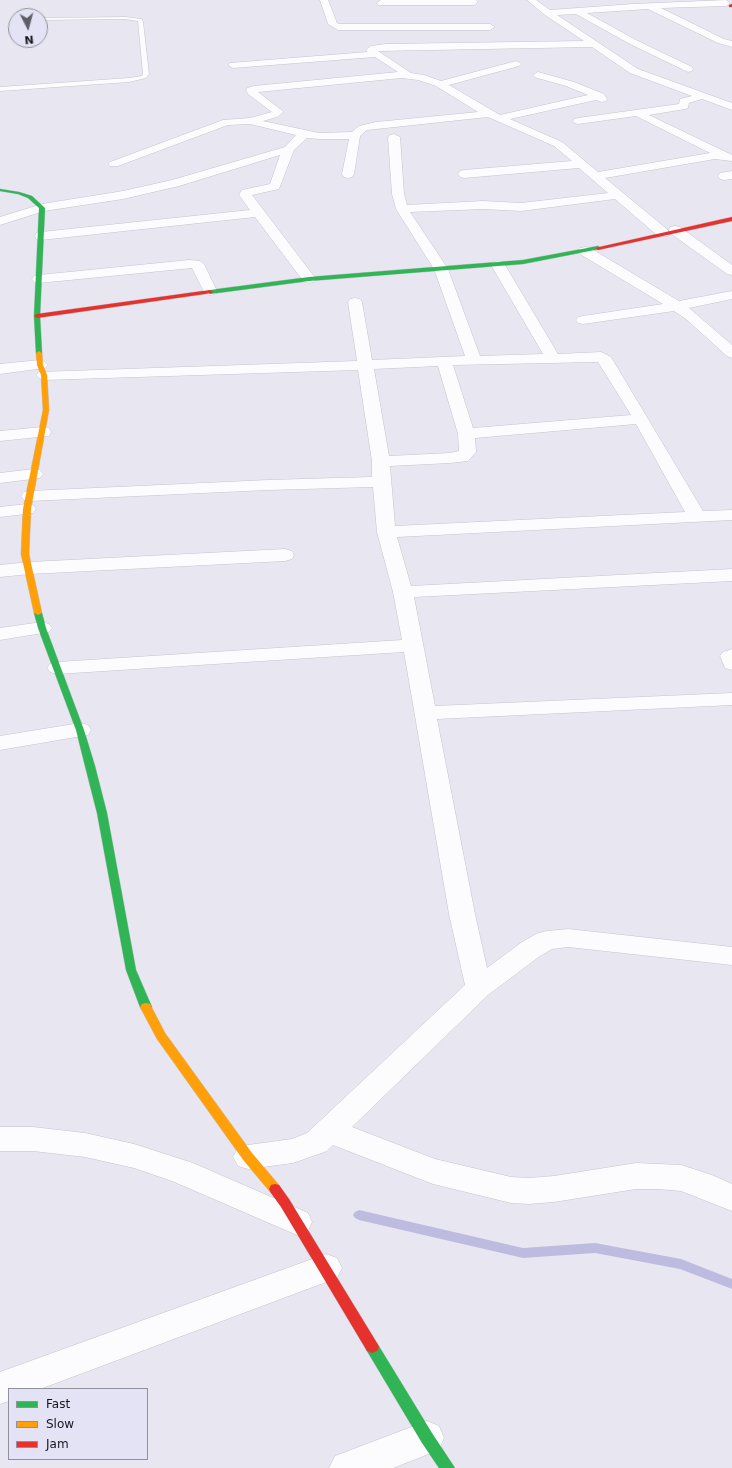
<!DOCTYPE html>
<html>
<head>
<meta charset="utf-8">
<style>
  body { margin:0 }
  #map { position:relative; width:732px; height:1468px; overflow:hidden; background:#e8e7f1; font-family:"DejaVu Sans",sans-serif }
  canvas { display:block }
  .legend { position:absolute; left:8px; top:1388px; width:140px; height:72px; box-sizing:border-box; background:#e4e3f5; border:1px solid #91919e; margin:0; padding:5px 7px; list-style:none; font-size:12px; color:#15151b }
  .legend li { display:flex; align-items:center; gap:8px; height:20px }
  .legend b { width:20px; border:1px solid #91919e }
  .north { position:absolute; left:8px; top:8px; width:40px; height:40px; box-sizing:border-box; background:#e4e3f5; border:1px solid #91919e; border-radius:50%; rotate:174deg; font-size:11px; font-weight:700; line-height:16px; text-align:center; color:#15151b }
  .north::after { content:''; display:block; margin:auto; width:14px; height:18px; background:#5f5e66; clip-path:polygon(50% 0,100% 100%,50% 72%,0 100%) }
</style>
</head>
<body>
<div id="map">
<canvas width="732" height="1468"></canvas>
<ul class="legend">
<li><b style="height:5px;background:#30b455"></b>Fast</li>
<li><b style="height:5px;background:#ff9f0a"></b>Slow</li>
<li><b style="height:5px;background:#e5322d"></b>Jam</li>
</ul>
<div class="north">N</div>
</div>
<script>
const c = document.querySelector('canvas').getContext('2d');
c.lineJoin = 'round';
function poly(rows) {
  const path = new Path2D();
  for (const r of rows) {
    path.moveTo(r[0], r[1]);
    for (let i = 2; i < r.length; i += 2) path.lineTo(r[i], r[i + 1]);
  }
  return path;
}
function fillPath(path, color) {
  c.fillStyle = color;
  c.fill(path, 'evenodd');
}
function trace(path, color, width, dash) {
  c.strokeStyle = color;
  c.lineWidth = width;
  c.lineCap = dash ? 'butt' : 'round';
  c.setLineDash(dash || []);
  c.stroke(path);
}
const stream = poly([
  [359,1210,523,1248,595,1243,681,1259,732,1279,732,1289,680,1269,595,1253,523,1258,359,1220,355,1218,353,1215,355,1212,359,1210]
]);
const lane = poly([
  [125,17,142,19,143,22,149,74,146,78,129,82,0,91,0,87,129,78,142,76,143,74,138,21,125,19,40,20,40,18,125,17]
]);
const street = poly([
  [320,0,328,0,337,23,340,24,490,24,495,27,490,30,338,30,328,24,320,0],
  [381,0,476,0,478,2,474,5,378,5,377,3,381,0],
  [527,0,536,0,550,10,633,4,726,0,730,3,726,6,661,8,724,39,732,41,732,47,718,43,648,9,587,13,636,40,692,67,693,69,692,71,688,72,630,44,576,14,557,15,638,69,732,103,732,110,702,99,689,103,688,108,685,109,649,115,732,155,732,161,715,159,605,178,668,230,669,233,668,236,658,236,615,199,521,211,483,209,410,212,448,269,480,356,543,354,491,265,493,262,498,261,503,262,505,265,558,354,601,352,611,357,703,511,732,510,732,520,397,537,411,586,732,569,732,581,414,597,435,706,732,693,732,705,437,719,475,914,487,968,522,942,538,933,547,931,568,929,732,947,732,965,568,947,552,949,540,956,488,995,352,1127,435,1159,511,1177,529,1178,554,1176,636,1163,681,1165,712,1175,732,1184,732,1211,681,1191,658,1189,636,1189,554,1202,529,1204,511,1203,433,1184,333,1145,327,1151,293,1163,248,1169,238,1166,233,1157,238,1148,248,1145,292,1139,307,1133,465,985,449,914,404,652,57,674,50,672,47,668,50,664,57,662,402,640,393,592,377,532,373,487,268,490,30,501,24,500,21,496,24,492,30,491,268,480,372,477,372,461,358,370,44,380,39,378,36,375,39,372,357,361,348,302,350,299,355,298,360,299,362,302,372,360,465,356,434,269,396,209,392,194,388,137,390,135,394,134,400,137,404,194,407,205,483,201,521,203,608,193,579,168,464,178,460,177,458,174,460,171,464,170,572,161,554,146,488,117,367,130,360,136,354,174,352,177,348,178,344,177,342,174,349,139,319,139,307,138,294,150,279,189,252,195,316,279,314,282,309,283,304,282,255,217,41,240,36,239,35,236,36,233,41,232,250,210,239,195,240,193,242,190,270,184,280,155,179,186,123,199,44,211,0,225,0,217,42,204,123,191,172,180,285,147,296,135,250,124,228,125,118,166,110,166,108,164,110,162,223,120,250,118,272,112,248,94,246,90,247,88,254,86,398,72,375,57,233,68,228,65,230,63,367,52,366,50,371,46,386,44,584,41,545,15,527,0],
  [592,47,630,73,692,96,680,99,679,104,578,118,574,119,573,121,574,123,578,124,636,116,710,153,598,172,562,142,510,119,596,100,602,102,606,101,607,99,604,94,574,82,538,72,533,75,534,77,566,86,588,95,500,115,449,85,519,66,521,64,519,62,516,61,441,81,424,75,411,73,378,51,592,47],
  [402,78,418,80,436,86,478,112,376,122,359,126,352,132,319,133,263,121,277,117,284,112,258,92,402,78],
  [598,362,631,415,473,428,453,365,598,362],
  [438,366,458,434,459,451,450,453,389,456,374,369,438,366],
  [636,424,685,512,395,526,390,466,450,463,468,461,476,452,475,438,636,424],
  [732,171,732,179,724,180,720,179,718,176,720,173,732,171],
  [675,226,680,227,732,265,732,275,727,274,670,233,669,230,670,227,675,226],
  [585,247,590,248,679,301,732,291,732,299,689,308,732,345,732,358,727,356,686,319,674,311,583,324,578,323,576,320,578,317,583,316,663,304,580,254,578,251,580,248,585,247],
  [189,260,200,261,204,264,217,291,215,294,210,295,205,294,192,268,39,283,34,282,32,279,34,276,39,275,189,260],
  [40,360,45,362,48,365,45,368,0,374,0,364,40,360],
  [43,427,49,428,51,432,49,436,0,441,0,431,43,427],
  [34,469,40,470,43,474,40,478,0,483,0,473,34,469],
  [27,504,33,505,36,509,33,513,0,517,0,507,27,504],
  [285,549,292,551,294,555,292,559,285,561,30,574,0,577,0,565,30,562,285,549],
  [42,622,49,624,52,628,49,632,0,640,0,628,42,622],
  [732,649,732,670,725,668,720,656,723,652,732,649],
  [80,723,88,725,91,730,88,735,0,750,0,736,80,723],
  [0,1127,33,1127,85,1133,134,1144,193,1163,308,1213,312,1222,308,1231,297,1235,172,1181,134,1168,85,1157,33,1151,0,1151,0,1127],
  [326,1254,337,1258,342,1268,337,1278,40,1389,9,1389,9,1401,0,1404,0,1372,326,1254],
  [427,1421,439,1426,444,1438,439,1450,393,1468,329,1468,335,1456,427,1421]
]);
const fast = poly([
  [0,189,19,192,32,196,45,208,40,316,42,353,39,355,36,353,34,316,39,208,28,198,18,194,0,191,0,189],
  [598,246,601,248,600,249,523,264,309,281,210,294,207,292,210,290,309,277,523,260,598,246],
  [35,611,38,611,42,613,46,628,84,730,95,766,107,813,136,970,152,1007,150,1010,146,1011,142,1010,140,1007,126,970,97,813,85,766,76,730,38,628,34,613,35,611],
  [372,1341,377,1343,432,1433,455,1468,439,1468,422,1443,367,1351,365,1347,367,1343,372,1341]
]);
const slow = poly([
  [39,351,42,353,43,365,47,375,49,410,31,509,29,554,42,613,38,615,34,613,21,554,23,509,43,410,41,375,37,365,36,353,39,351],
  [146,1003,150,1004,165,1033,252,1153,279,1185,281,1189,279,1193,275,1194,271,1193,244,1161,157,1039,140,1007,142,1004,146,1003]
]);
const jam = poly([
  [732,4,732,7,729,7,729,5,732,4],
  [732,217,732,221,598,250,595,248,732,217],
  [210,290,213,292,212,293,37,318,34,316,37,314,210,290],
  [275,1184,279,1185,289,1199,377,1343,379,1347,377,1351,372,1353,367,1351,281,1207,271,1193,269,1189,271,1185,275,1184]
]);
fillPath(stream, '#bebbe1');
trace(lane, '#c4c3cb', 1);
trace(street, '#c4c3cb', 1);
trace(fast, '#c4c3cb', 1);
trace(slow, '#c4c3cb', 1);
trace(jam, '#c4c3cb', 1);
fillPath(lane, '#fcfbfd');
fillPath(street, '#fcfbfd');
fillPath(fast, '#30b455');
fillPath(slow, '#ff9f0a');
fillPath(jam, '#e5322d');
</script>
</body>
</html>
